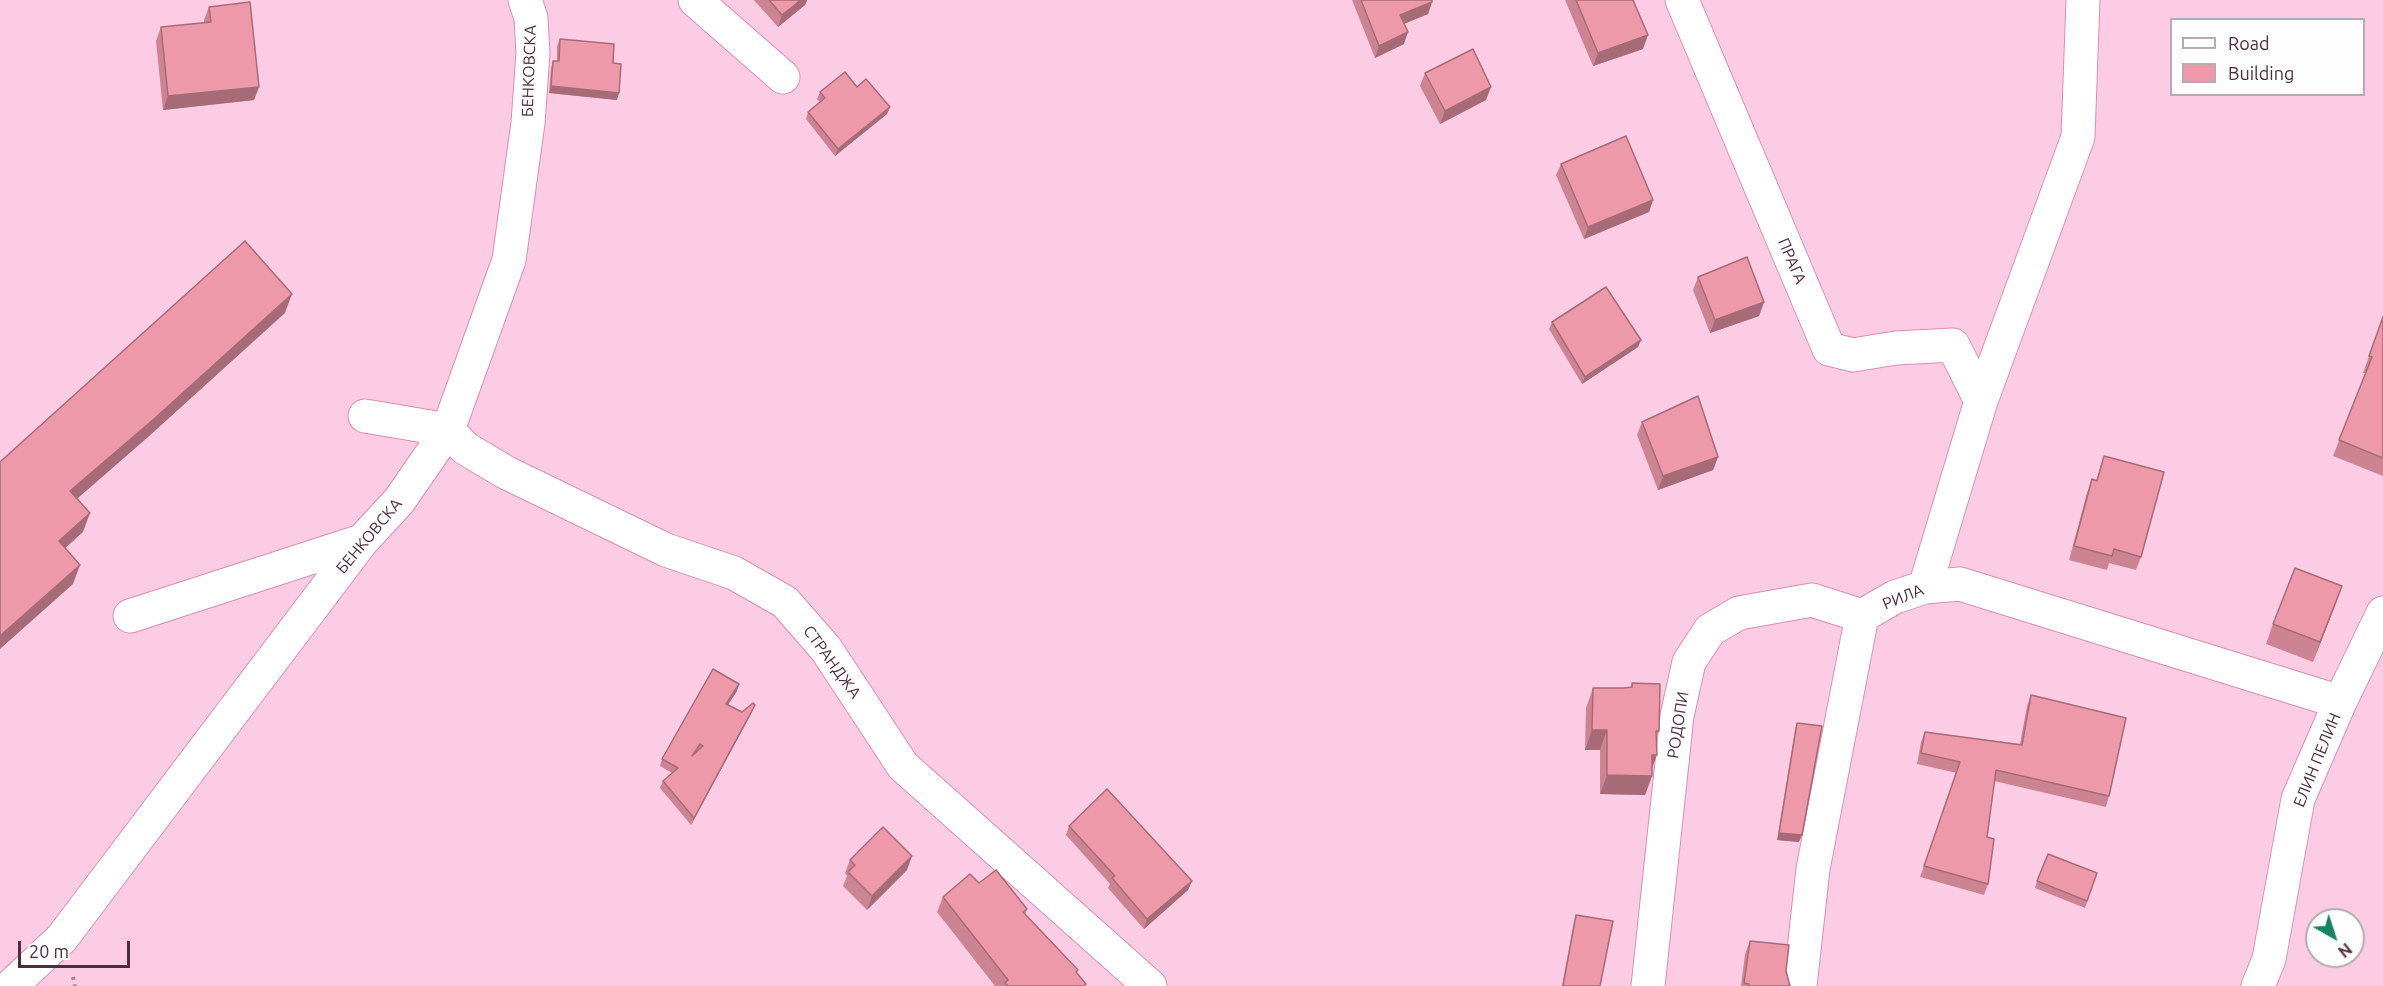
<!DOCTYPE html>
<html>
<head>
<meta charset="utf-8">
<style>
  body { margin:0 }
  #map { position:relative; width:2383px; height:986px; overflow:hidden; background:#fccce5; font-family:Ubuntu,sans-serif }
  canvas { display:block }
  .legend { position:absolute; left:2170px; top:18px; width:195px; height:78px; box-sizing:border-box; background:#fdfdfd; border:2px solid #b7aab1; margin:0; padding:8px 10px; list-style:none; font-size:18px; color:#4d2e3f }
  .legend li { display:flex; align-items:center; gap:12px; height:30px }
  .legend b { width:30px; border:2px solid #b7aab1 }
  .north { position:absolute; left:2305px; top:908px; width:60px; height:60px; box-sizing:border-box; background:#fdfdfd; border:2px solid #b7aab1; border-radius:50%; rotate:141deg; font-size:16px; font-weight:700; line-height:24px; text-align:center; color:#4d2e3f }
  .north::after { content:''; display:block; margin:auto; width:21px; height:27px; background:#148563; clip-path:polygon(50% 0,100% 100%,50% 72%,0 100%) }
  .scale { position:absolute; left:18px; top:941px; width:112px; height:27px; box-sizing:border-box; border:3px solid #4d2e3f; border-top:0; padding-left:8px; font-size:18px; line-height:21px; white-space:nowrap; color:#4d2e3f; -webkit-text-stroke:4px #fdfdfd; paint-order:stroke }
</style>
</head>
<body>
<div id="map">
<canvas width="2383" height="986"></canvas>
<ul class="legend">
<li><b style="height:8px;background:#fff"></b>Road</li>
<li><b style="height:16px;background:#e9a"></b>Building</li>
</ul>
<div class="north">N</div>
<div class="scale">20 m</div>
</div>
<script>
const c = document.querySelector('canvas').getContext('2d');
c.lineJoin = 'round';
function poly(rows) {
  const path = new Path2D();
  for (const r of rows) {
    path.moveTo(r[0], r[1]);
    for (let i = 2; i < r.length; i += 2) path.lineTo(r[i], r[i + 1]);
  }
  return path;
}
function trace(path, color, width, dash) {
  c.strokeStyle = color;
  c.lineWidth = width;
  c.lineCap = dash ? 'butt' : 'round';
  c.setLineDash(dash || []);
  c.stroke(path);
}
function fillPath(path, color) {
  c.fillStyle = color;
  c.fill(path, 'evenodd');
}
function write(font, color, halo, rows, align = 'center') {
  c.font = font + ' Ubuntu,sans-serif';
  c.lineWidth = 4.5;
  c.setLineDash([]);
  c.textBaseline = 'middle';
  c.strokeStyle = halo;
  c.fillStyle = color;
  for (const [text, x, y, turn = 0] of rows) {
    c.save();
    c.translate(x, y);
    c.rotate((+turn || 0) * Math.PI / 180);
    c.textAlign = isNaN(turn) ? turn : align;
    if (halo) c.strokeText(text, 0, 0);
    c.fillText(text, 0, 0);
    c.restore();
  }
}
const path = poly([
  [73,977,75,986]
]);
const minor = poly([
  [695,0,783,77],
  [1682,0,1829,349,1853,355,1896,348,1953,345,1981,401],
  [365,416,448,430,465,448,505,472,666,550,734,573,785,602,826,649,903,766,1150,986],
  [1925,587,1981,401,2078,137,2083,0],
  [130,616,362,541],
  [11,986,62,938,362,541,399,501,448,430,509,260,528,123,533,53,531,18,525,0],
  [1648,986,1677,716,1689,662,1710,630,1739,613,1812,600,1862,616],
  [1800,986,1813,869,1862,616,1895,597,1925,587,1960,584,2340,702],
  [2258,986,2269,959,2298,799,2340,702,2383,613]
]);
const wall = poly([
  [754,0,807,0,805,5,778,27],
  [1352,0,1432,0,1432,2,1428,14,1404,24,1404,44,1375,58],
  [1565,0,1633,0,1643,49,1593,66],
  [209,7,259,87,254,100,163,110,156,41,161,27,204,23,204,20],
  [560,39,613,63,617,100,549,93,551,68,553,61,557,61,557,46],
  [1425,73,1486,100,1440,124,1420,86],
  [857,87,890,107,887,114,835,156,806,119,808,112,820,102,817,99,820,92],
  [1561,164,1653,200,1649,212,1584,239,1556,175],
  [1698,277,1764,302,1759,316,1710,333,1693,290],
  [2383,317,2383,476,2333,456,2366,373,2363,373],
  [1552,322,1641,340,1638,347,1582,384,1549,329],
  [1642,422,1718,457,1713,470,1658,490,1637,435],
  [2104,456,2141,557,2136,570,2109,563,2107,570,2069,560,2087,493,2092,479,2096,481],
  [2342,586,2313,662,2266,644,2273,624],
  [1632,683,1659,731,1656,738,1652,768,1652,776,1645,795,1600,794,1600,750,1585,750,1586,708,1593,688,1624,688,1631,687],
  [737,691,728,704,742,712,752,712,691,825,660,788,663,781,672,773,660,766,662,759],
  [2031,695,2109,796,2106,807,1994,781,1987,837,1988,884,1984,895,1920,877,1957,773,1917,764,1921,742,1925,732,2020,744,2027,706],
  [1797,723,1799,842,1777,840,1795,730],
  [1069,826,1192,881,1188,890,1144,929,1108,888,1110,884,1066,835],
  [850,860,907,870,867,910,843,886,847,876,845,873],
  [2097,873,2085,908,2035,888,2037,881],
  [979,883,1027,909,1025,915,1078,970,1076,973,1086,984,1085,986,995,986,937,912,943,897],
  [1576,915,1600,986,1562,986,1574,922],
  [1750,941,1786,971,1790,986,1741,986,1745,954]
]);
const shadedWall = poly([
  [801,0,807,0,805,5,778,27,782,15],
  [1432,2,1428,14,1396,27,1400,15],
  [1408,32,1404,44,1375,58,1379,46],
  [1648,35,1643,49,1593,66,1598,53],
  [551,86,619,93,617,100,549,93],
  [259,87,254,100,163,110,168,96],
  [1491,87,1486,100,1440,124,1445,111],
  [890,107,887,114,835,156,838,149],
  [1653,200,1649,212,1584,239,1588,227],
  [292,294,285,313,147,438,63,511,70,491],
  [1764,302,1759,316,1710,333,1715,320],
  [1641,340,1638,347,1582,384,1585,377],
  [1718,457,1713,470,1658,490,1663,476],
  [90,513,83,532,52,560,59,541],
  [80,565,73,584,0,649,0,636],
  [2342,586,2335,606,2313,662,2320,642],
  [739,684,737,691,724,711,726,704],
  [755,705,752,712,691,825,694,818],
  [1592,730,1607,730,1600,750,1585,750],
  [1652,755,1657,755,1650,774],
  [1607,775,1652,776,1645,795,1600,794],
  [1779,833,1802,835,1799,842,1777,840],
  [912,856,907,870,867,910,872,896],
  [1192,881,1188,890,1144,929,1147,919]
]);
const building = poly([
  [769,0,801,0,782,15,769,0],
  [1361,0,1432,0,1432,2,1400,15,1408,32,1379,46,1361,0],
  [1576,0,1633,0,1648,35,1598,53,1576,0],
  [250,2,259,87,168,96,161,27,211,22,209,7,250,2],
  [560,39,614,44,613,63,621,64,619,93,551,86,553,61,559,61,560,39],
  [1473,49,1491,87,1445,111,1425,73,1473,49],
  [845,72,857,87,866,79,890,107,838,149,808,112,825,98,820,92,845,72],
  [1626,136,1653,200,1588,227,1561,164,1626,136],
  [245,241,292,294,154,419,70,491,90,513,59,541,80,565,0,636,0,462,245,241],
  [1747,257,1764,302,1715,320,1698,277,1747,257],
  [1606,287,1641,340,1585,377,1552,322,1606,287],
  [2383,317,2383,458,2339,440,2372,357,2369,356,2383,317],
  [1698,396,1718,457,1663,476,1642,422,1698,396],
  [2104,456,2164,472,2141,557,2114,549,2112,556,2074,546,2092,479,2097,481,2104,456],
  [2295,568,2342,586,2320,642,2273,624,2295,568],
  [713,669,739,684,726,704,742,712,753,703,755,705,694,818,663,781,678,768,662,759,713,669],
  [700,744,703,746,692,756,700,744],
  [1632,683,1660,684,1659,731,1656,731,1657,755,1652,755,1652,776,1607,775,1607,730,1592,730,1593,688,1624,688,1632,687,1632,683],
  [2031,695,2126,718,2109,796,1996,770,1987,837,1994,839,1988,884,1924,866,1960,762,1921,753,1925,732,2022,745,2031,695],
  [1797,723,1822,726,1802,835,1779,833,1797,723],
  [1107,789,1192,881,1147,919,1112,878,1115,876,1069,826,1107,789],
  [883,827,912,856,872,896,848,872,855,865,850,860,883,827],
  [2048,854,2097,873,2087,901,2037,881,2048,854],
  [996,870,1027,909,1023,912,1078,970,1076,972,1086,984,1084,986,1008,986,1005,983,1008,980,943,897,970,874,979,883,996,870],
  [1576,915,1613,921,1600,986,1563,986,1576,915],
  [1750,941,1789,945,1786,971,1790,986,1749,986,1749,984,1744,983,1750,941]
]);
const streetNames = [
  ["БЕНКОВСКА",529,71,-88],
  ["ПРАГА",1792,261,67],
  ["БЕНКОВСКА",369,536,-50],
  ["РИЛА",1903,597,-22],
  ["СТРАНДЖА",832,662,54],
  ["РОДОПИ",1678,725,-81],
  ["ЕЛИН ПЕЛИН",2317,760,-68]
];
trace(minor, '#da8fb7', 35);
trace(path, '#aa8297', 4, [3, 4.5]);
trace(minor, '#fff', 33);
fillPath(wall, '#cd8492');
fillPath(shadedWall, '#a76b77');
fillPath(building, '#e9a');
trace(building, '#a76b77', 1.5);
write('16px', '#4d2e3f', '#fdfdfd', streetNames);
</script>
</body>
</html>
